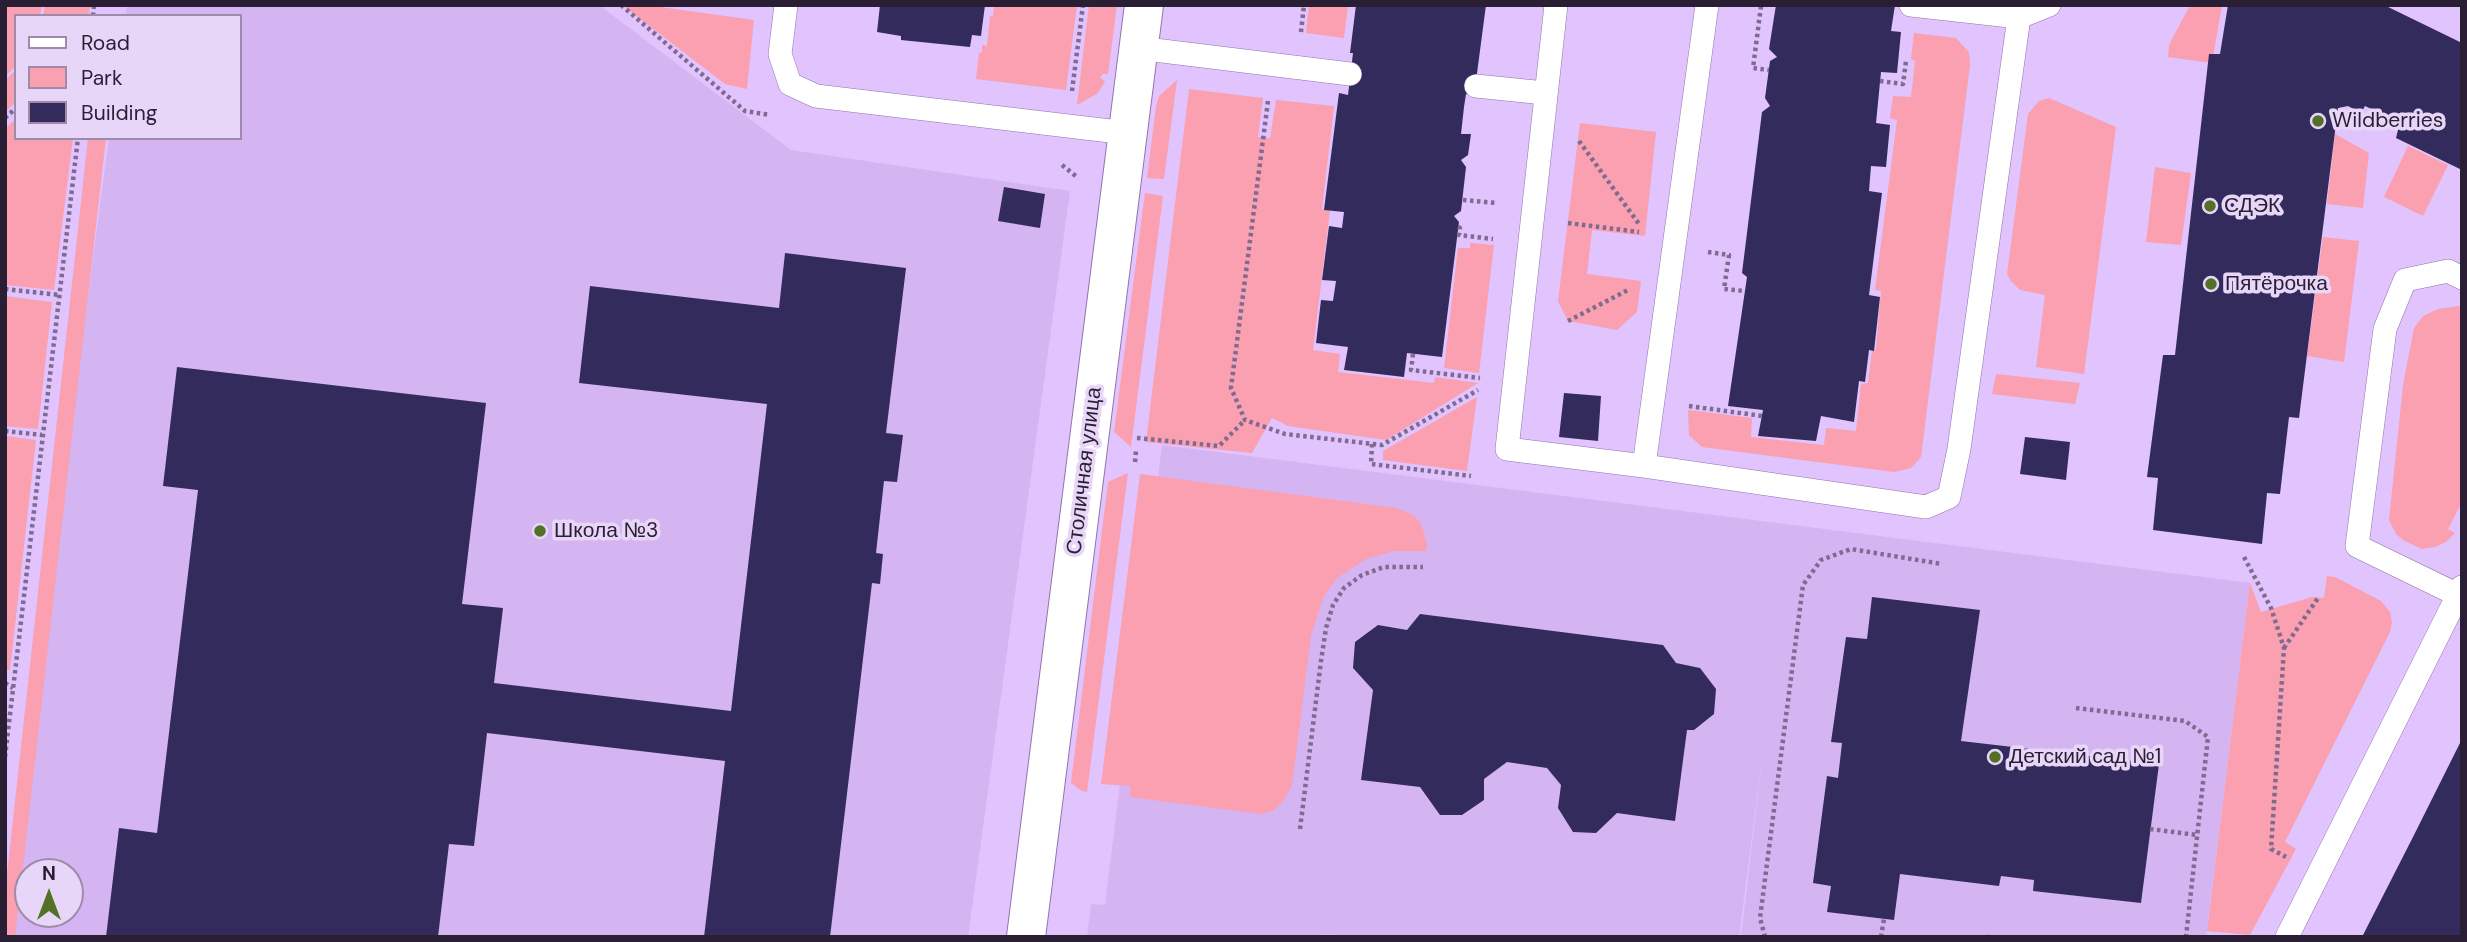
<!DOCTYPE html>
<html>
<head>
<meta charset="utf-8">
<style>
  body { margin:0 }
  #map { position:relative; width:2467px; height:942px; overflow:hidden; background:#e1c3fd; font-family:"DM Sans",sans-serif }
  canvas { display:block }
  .frame { position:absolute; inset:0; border:7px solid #2a1e34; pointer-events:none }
  .legend { position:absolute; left:14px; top:14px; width:228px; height:126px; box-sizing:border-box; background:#e8d6f9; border:2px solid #9c8caa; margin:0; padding:9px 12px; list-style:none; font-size:21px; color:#2a1e34 }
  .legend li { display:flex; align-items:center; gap:14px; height:35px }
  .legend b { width:35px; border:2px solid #9c8caa }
  .north { position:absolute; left:14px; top:858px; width:70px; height:70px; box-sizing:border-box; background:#e8d6f9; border:2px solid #9c8caa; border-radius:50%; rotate:0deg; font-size:19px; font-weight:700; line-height:28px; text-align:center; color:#2a1e34 }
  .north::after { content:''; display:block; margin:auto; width:24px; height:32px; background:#537126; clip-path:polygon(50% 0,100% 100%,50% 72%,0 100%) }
</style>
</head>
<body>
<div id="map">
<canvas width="2467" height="942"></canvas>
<div class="frame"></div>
<ul class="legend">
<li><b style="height:9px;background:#fff"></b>Road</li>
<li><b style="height:19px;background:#faa0b0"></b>Park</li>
<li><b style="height:19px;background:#332b5c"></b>Building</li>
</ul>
<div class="north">N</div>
</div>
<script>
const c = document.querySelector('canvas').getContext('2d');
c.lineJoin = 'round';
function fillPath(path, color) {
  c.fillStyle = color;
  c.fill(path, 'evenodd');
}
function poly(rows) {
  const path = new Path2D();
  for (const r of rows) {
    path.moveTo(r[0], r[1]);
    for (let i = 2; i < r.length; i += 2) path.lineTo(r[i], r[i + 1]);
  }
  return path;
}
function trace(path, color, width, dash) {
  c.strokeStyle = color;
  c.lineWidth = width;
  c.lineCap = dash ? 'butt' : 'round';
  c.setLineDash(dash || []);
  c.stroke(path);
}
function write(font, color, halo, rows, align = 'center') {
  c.font = font + ' "DM Sans",sans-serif';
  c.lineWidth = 7;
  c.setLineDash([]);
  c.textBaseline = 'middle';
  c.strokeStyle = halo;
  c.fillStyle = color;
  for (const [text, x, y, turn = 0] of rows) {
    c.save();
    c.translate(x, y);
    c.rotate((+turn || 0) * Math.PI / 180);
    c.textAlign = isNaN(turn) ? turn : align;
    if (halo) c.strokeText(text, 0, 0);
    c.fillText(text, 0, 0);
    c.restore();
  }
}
const built = poly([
  [127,5,599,5,791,150,1070,191,968,937,5,937,5,915,109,138,240,138,240,16,126,16],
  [28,872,70,872,70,914,28,914],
  [1162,445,2250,583,2206,937,1741,937,1764,744,1739,937,1348,937,1319,933,1339,937,1087,937,1091,904,1105,905]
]);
const green = poly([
  [5,5,42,5,40,16,16,16,16,66,5,76],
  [45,5,90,5,89,16,43,16],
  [622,5,646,5,754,20,747,89,725,84],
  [994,5,1077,5,1066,90,976,79,979,53,982,52,982,45,987,46,990,16,993,16],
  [1089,5,1117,5,1108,74,1103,74,1100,78,1105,81,1098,93,1077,105],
  [1309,5,1348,5,1344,38,1306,33],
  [2190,5,2222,5,2212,63,2168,57,2169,45],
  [1914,33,1956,38,1969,52,1970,65,1921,457,1911,468,1894,472,1702,447,1689,435,1688,410,1752,418,1751,437,1824,445,1826,428,1856,431,1861,384,1868,383,1872,351,1876,349,1881,291,1875,290,1897,120,1890,118,1893,96,1911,97,1915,61,1911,59],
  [16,70,16,102,5,112,5,80],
  [1177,80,1164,179,1147,178,1156,106,1159,96],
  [1189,89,1263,98,1258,137,1270,138,1276,100,1334,106,1322,209,1330,210,1313,350,1340,354,1338,372,1434,383,1435,377,1478,383,1386,440,1288,426,1272,418,1252,453,1146,442],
  [2049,98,2116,127,2084,374,2036,367,2045,295,2020,290,2011,281,2007,274,2028,114,2039,101],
  [16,118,16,138,73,138,54,290,5,285,5,129],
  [1580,123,1656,132,1645,236,1592,230,1587,274,1641,281,1637,312,1617,330,1568,321,1558,301],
  [2335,134,2369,153,2363,208,2327,204],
  [88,138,106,138,15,937,5,937,5,892],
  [2408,146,2448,165,2423,216,2384,197],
  [2155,167,2191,173,2181,245,2146,242],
  [1145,193,1163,196,1131,447,1114,432],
  [2323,237,2359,241,2344,362,2307,356],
  [1470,243,1494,245,1479,373,1444,368,1458,248,1470,248],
  [5,296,52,302,38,429,5,426],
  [2459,306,2462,307,2462,502,2448,529,2455,533,2446,542,2435,547,2422,549,2403,540,2396,534,2389,520,2403,385,2414,328,2423,316,2438,309],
  [1996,374,2080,383,2075,404,1992,394],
  [1477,397,1467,471,1383,460,1383,451],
  [5,436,36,440,10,670,5,670],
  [1128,473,1087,792,1082,791,1071,783,1108,482],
  [1140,474,1396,508,1413,515,1421,523,1427,544,1426,551,1394,551,1366,559,1337,578,1323,598,1311,636,1292,785,1284,800,1273,811,1261,814,1130,797,1130,786,1101,784],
  [2327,576,2335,577,2381,601,2390,612,2392,622,2390,632,2285,842,2296,849,2250,935,2207,931,2250,583,2261,612,2312,597,2324,598]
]);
const building = poly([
  [880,5,985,5,981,36,972,35,970,47,901,40,901,36,877,32],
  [1356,5,1486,5,1474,96,1466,94,1464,107,1461,134,1471,134,1468,155,1461,160,1466,167,1461,211,1454,216,1459,222,1442,357,1407,353,1404,377,1344,370,1348,347,1316,343,1321,300,1333,301,1336,281,1322,280,1329,226,1342,228,1344,212,1324,210,1339,93,1348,95,1353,53,1350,53],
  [1776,5,1895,5,1891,31,1901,32,1897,73,1881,72,1876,123,1890,125,1886,167,1871,166,1869,191,1882,193,1869,295,1880,297,1874,351,1869,350,1865,382,1859,381,1854,422,1821,416,1816,441,1758,436,1763,410,1728,406,1747,277,1742,273,1762,112,1770,106,1765,98,1770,61,1777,57,1769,49],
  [2228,5,2384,5,2462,43,2462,170,2396,138,2400,122,2365,106,2361,113,2348,106,2338,108,2299,418,2289,417,2280,494,2267,493,2262,544,2153,530,2158,478,2147,477,2163,355,2175,355,2209,54,2220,54],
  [1004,187,1045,194,1040,228,998,221],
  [785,253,906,268,886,433,903,435,897,482,884,481,876,553,883,554,880,584,872,583,830,937,704,937,725,761,487,733,474,846,449,844,438,937,106,937,119,828,157,833,198,490,163,486,177,367,486,403,462,604,503,608,494,683,731,711,767,404,579,383,590,286,779,308],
  [1564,393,1601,396,1598,441,1559,437],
  [2025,437,2070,442,2066,480,2020,474],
  [1872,597,1980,610,1961,741,2159,764,2141,903,2033,891,2034,880,2001,876,1999,886,1900,874,1894,920,1827,912,1831,886,1813,883,1827,776,1838,778,1842,743,1831,742,1846,637,1867,639],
  [1420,614,1663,645,1676,663,1700,668,1716,689,1714,714,1694,730,1687,730,1675,821,1617,813,1596,833,1573,832,1558,808,1561,785,1547,768,1507,762,1484,779,1484,800,1462,815,1440,815,1420,787,1361,780,1373,690,1353,668,1355,642,1378,625,1407,630],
  [2462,739,2462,937,2362,937,2413,837]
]);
const path = poly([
  [621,5,745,111,770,115],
  [1761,6,1753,68,1769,70],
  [93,16,94,5],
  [1301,32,1304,5],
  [1880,81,1903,84,1906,61],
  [1072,91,1083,5],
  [1268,101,1231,388,1245,420,1285,434,1382,445,1478,390],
  [5,118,16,108],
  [1579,141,1639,224],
  [1062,165,1077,177],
  [1463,200,1497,203],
  [1568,223,1639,232],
  [1458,227,1460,228,1459,235,1493,239],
  [1708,252,1729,255,1724,289,1745,291],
  [5,289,60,295],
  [1568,321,1630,289],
  [1413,354,1411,370,1480,378],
  [1689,406,1762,416],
  [5,431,42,435],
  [1137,438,1219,446,1245,420],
  [1372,444,1371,464,1471,476],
  [1135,462,1136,450],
  [2244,557,2271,608,2284,648,2271,849,2286,857],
  [2284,648,2318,598],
  [5,683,13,688],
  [2076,708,2185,721,2208,737,2186,937],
  [5,757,78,138],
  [1300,829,1321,661,1326,628,1333,605,1344,588,1362,575,1384,567,1423,567],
  [2150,829,2197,835],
  [1765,937,1760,918,1803,585,1821,560,1851,549,1942,564],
  [1881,937,1884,919],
  [1987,937,1994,937]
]);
const service = poly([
  [786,5,780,54,790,84,816,96,1127,133],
  [1556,5,1507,449,1644,466,1926,507,1949,497,1959,449,2019,17],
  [1911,5,2019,17,2049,5],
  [1138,48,1350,74],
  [1476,86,1545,93],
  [2462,278,2448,271,2405,280,2385,329,2357,546,2462,597],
  [1644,466,1707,5],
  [2287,937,2462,587]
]);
const minor = poly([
  [1026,937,1144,5]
]);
const markers = [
  [2318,121,7,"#537126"],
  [2210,206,7,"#537126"],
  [2211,284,7,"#537126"],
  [540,531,7,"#537126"],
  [1995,757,7,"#537126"]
];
const poiNames = [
  ["Wildberries",2332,121],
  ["СДЭК",2224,206],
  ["Пятёрочка",2225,284],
  ["Школа №3",554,531],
  ["Детский сад №1",2009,757]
];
const streetNames = [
  ["Столичная улица",1085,471,-83]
];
fillPath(built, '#d5b4f2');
fillPath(green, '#faa0b0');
fillPath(building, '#332b5c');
trace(service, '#9074a9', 24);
trace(minor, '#9074a9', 40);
trace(path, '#7f6b91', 4.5, [3.5, 3.5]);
trace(service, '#fff', 23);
trace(minor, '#fff', 38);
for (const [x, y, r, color] of markers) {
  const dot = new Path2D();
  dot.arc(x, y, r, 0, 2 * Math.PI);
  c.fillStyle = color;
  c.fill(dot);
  trace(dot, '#e8d6f9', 2.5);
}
write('21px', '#2a1e34', '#e8d6f9', poiNames, 'left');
write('21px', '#2a1e34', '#e8d6f9', streetNames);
</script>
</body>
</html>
